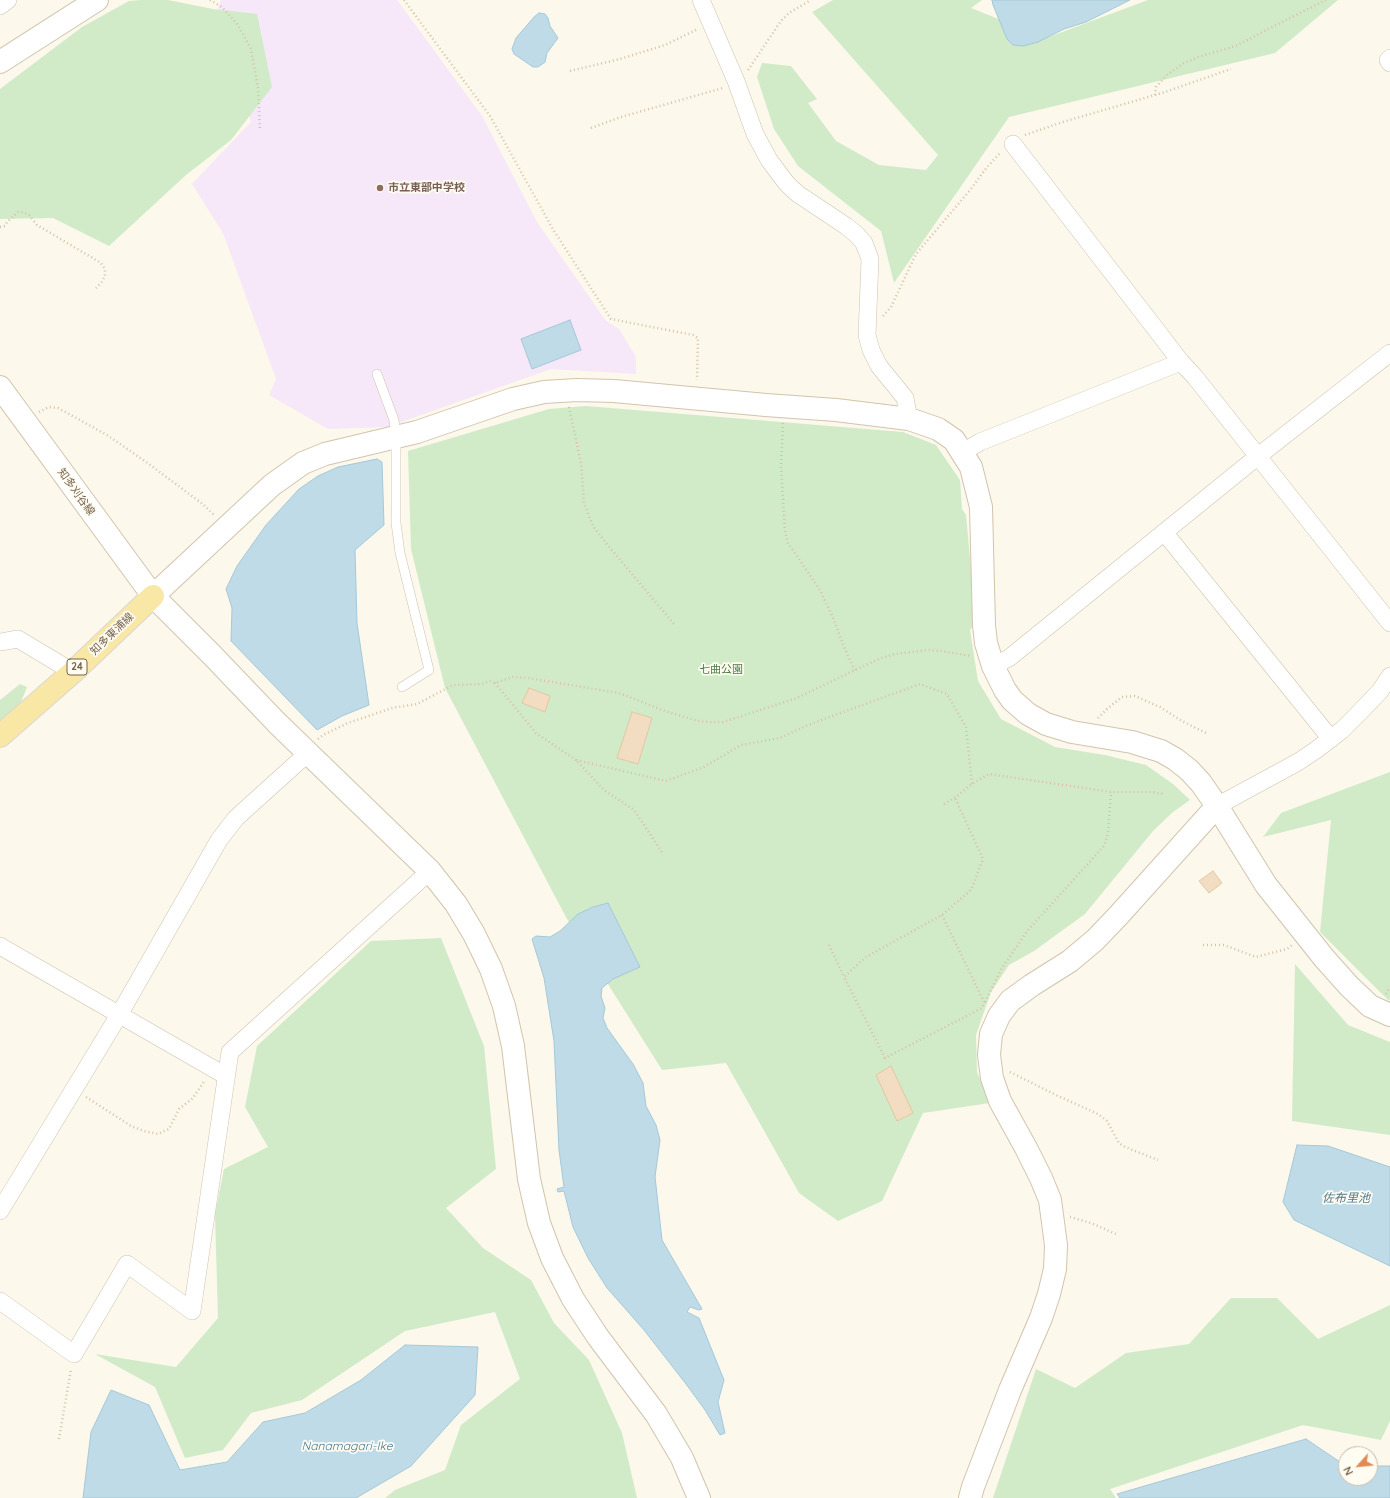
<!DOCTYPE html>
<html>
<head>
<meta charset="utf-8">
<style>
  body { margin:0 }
  #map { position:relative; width:1390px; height:1498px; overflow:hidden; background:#fcf8eb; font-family:Quicksand,sans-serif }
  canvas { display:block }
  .north { position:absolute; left:1338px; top:1446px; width:40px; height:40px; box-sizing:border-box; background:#fffcf2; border:1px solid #c9bfb0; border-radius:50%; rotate:243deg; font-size:11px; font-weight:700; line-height:16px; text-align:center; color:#78634d }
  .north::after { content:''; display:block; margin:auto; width:14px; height:18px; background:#e38a53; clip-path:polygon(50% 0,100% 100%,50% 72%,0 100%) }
</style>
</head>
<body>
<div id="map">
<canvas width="1390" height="1498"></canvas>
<div class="north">N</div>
</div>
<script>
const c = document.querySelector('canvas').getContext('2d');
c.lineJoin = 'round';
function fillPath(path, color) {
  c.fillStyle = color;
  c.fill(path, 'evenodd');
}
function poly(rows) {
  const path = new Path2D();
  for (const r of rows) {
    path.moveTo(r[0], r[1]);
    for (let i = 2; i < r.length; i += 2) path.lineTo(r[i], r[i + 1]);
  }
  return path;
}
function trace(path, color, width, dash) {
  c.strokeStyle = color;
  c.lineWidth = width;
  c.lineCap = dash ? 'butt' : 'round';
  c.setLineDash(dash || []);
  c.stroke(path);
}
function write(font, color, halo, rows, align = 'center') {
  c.font = font + ' Quicksand,"Noto Sans JP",sans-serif';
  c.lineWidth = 3.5;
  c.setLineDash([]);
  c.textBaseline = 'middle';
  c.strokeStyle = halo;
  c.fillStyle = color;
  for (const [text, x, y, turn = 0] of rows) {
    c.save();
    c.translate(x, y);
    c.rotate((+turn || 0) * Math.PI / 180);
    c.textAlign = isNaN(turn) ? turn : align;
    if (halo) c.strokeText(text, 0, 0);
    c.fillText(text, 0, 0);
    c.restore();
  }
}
const education = poly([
  [221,0,397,0,482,116,537,222,606,321,619,329,636,357,636,374,551,369,387,427,328,429,269,395,276,379,223,233,192,184,251,122,218,8]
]);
const green = poly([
  [141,0,168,0,213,9,257,14,272,87,231,140,186,175,109,246,53,218,0,219,0,89,82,27,129,1],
  [833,0,982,0,971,8,1046,38,1148,0,1338,0,1275,53,1009,117,894,283,881,231,798,166,774,129,757,77,762,63,791,66,817,99,808,103,836,141,879,165,926,170,938,155,812,12],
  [586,406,903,432,936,445,960,480,962,509,966,515,976,623,970,630,978,681,1001,719,1055,747,1105,755,1146,765,1173,784,1190,800,1173,812,1153,831,1085,914,1034,951,1009,965,991,992,976,1035,977,1072,990,1103,923,1113,882,1201,838,1221,799,1193,726,1063,662,1070,567,919,445,688,411,549,408,451,549,409],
  [20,684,27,687,21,702,0,722,0,700],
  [1390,772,1390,998,1389,1001,1320,932,1331,820,1263,837,1281,813],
  [441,938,484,1046,496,1169,446,1208,483,1248,531,1280,554,1323,589,1360,622,1433,637,1498,385,1498,395,1490,445,1470,461,1425,520,1379,495,1312,405,1331,302,1400,251,1413,223,1450,185,1458,155,1387,95,1354,176,1367,218,1318,215,1214,224,1169,268,1147,245,1107,257,1046,371,941],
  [1295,964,1348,1025,1390,1042,1390,1135,1292,1121],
  [1231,1298,1277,1298,1318,1339,1390,1305,1390,1421,1381,1440,1303,1425,1110,1489,1116,1498,993,1498,1036,1369,1075,1388,1126,1353,1189,1344]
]);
const water = poly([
  [992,0,1130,0,1086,22,1064,29,1038,42,1023,46,1013,45,1007,39,993,5,992,0],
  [539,13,545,14,548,18,550,26,558,38,547,53,545,62,538,67,533,67,514,54,512,49,516,38,534,17,539,13],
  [570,320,581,350,532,369,521,339,570,320],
  [377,459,382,462,384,525,355,550,357,623,369,705,342,716,317,730,231,641,232,608,226,589,237,566,266,525,299,489,318,476,338,467,377,459],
  [608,903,640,967,613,979,602,988,601,996,605,1008,603,1018,607,1028,633,1064,643,1083,646,1106,656,1125,660,1140,655,1177,662,1240,702,1309,699,1310,690,1307,687,1312,699,1318,724,1380,718,1402,725,1433,720,1435,705,1410,686,1384,644,1330,607,1288,588,1258,573,1227,564,1191,558,1192,557,1189,564,1187,559,1150,554,1041,544,978,532,939,536,936,550,937,560,931,578,914,593,907,608,903],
  [1297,1145,1328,1146,1390,1167,1390,1266,1294,1220,1283,1202,1297,1145],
  [405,1345,478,1347,475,1395,411,1466,356,1498,83,1498,91,1432,111,1390,149,1405,180,1470,227,1462,263,1422,305,1413,361,1380,405,1345],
  [1306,1439,1346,1466,1346,1478,1370,1478,1370,1466,1390,1466,1390,1498,1120,1498,1117,1494,1306,1439]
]);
const building = poly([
  [529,688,550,696,545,712,522,703,529,688],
  [632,712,652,718,638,764,617,758,632,712],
  [1213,871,1222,883,1209,893,1199,881,1213,871],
  [891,1066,913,1113,897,1121,876,1075,891,1066]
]);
const path = poly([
  [210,0,222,7,238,25,251,49,258,88,260,130],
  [404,0,490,116,554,231,611,319,693,335,698,338,697,380],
  [748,70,781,21,789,13,811,0],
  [570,71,620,59,665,45,698,29],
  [1155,95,1156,87,1167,75,1184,63,1201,56,1236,46,1276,25,1326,0],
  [591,128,621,117,723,88],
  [1025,135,1063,122,1165,92,1231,69],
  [0,227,5,226,7,222,18,212,23,212,29,215,37,225,101,263,105,269,105,276,101,283,96,288],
  [883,316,891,307,916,254,971,189,987,167,1000,153],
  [569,407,581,463,584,503,590,519,595,529,611,549,674,624],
  [39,412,49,407,58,408,107,435,149,464,204,505,215,516],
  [783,423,781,466,785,531,788,543,820,590,831,613,847,654,855,670],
  [495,683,536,733,576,760],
  [1098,718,1107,709,1122,697,1135,696,1160,707,1182,721,1208,734],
  [318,739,323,735,348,723,392,708,417,704,453,685,482,684,491,681,495,683,513,677,528,678,619,693,665,711,698,721,711,722,723,722,742,716,797,698,855,670,881,658,895,654,929,650,941,651,972,656],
  [944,804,956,797,972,784,989,774,1111,792,1152,792,1164,794],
  [662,852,634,810,604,790,576,760,666,781,704,767,741,745,780,738,808,725,920,684,947,694,966,727,972,784],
  [942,915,984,1002,982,1008,885,1058,844,977,866,957,942,915,971,890,983,859,955,798],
  [829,945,844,977],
  [1203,945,1224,945,1256,957,1287,949,1292,945],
  [1386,994,1390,987],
  [985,1002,1002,968,1028,930,1104,846,1108,833,1111,792],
  [1010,1072,1056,1095,1098,1114,1107,1121,1119,1143,1125,1147,1158,1160],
  [86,1097,131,1126,144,1131,158,1134,169,1129,179,1109,193,1098,205,1080],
  [1070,1217,1091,1223,1116,1234],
  [59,1439,71,1369]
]);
const lane = poly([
  [377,374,394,420,396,437,396,523,400,553,429,670,402,687]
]);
const street = poly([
  [701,0,736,81,755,134,769,160,787,184,798,194,846,226,856,234,864,243,870,259,867,335,871,350,879,366,905,398,909,419],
  [0,6,8,0],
  [1390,58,1388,60,1390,63],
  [1013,144,1181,362,1195,377,1390,623],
  [963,452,980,442,1181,362],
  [1164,532,1331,739],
  [0,642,18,639,73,672],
  [993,666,1009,658,1257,457,1390,353],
  [1217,806,1298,762,1316,750,1342,730,1358,714,1380,691,1390,676],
  [0,946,226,1076],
  [0,1211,119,1015,219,840,236,818,308,753],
  [0,1301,74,1354,127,1264,192,1311,230,1052,430,871]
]);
const secondary = poly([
  [0,62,97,0],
  [0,387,153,596,212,655,277,723,430,871,456,904,474,934,491,969,504,1006,513,1046,529,1179,539,1223,552,1258,573,1299,598,1337,656,1414,682,1458,699,1498],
  [153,596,272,485,303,463,325,454,417,432,513,399,544,392,577,390,614,391,766,405,836,410,909,419,938,429,954,440,971,467,981,507,984,625,986,643,993,666,1005,690,1012,700,1028,714,1046,724,1072,732,1132,742,1148,747,1161,751,1175,759,1189,770,1201,783,1217,806,1266,885,1324,958,1349,986,1370,1006,1390,1015],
  [970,1498,973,1487,1010,1390,1041,1318,1049,1294,1055,1269,1056,1245,1050,1200,1041,1178,1026,1148,1000,1101,992,1078,989,1055,991,1034,999,1016,1010,1001,1032,985,1070,961,1095,940,1118,916,1217,806]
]);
const primary = poly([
  [0,736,73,672,153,596]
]);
const markers = [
  [380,188,4,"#8d6e63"]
];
const shields = [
  [77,667,20]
];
const shieldNames = [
  ["24",77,667]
];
const educationNames = [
  ["市立東部中学校",388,188]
];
const streetNames = [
  ["知多刈谷線",76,492,54],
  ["知多東浦線",112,634,-44]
];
const parkNames = [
  ["七曲公園",721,670]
];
const waterNames = [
  ["佐布里池",1346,1198],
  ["Nanamagari-Ike",347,1446]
];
fillPath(education, '#f6e7f9');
fillPath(green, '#d1ebc9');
fillPath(water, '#bfdbe7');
trace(water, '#a5c8d8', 1);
fillPath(building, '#f2ddc3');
trace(building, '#e4c6a3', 1);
trace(lane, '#cfc2b0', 10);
trace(street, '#cfc2b0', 18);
trace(secondary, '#d2c4ae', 24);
trace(primary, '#dcd6d1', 24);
trace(path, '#d7c1a5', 2.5, [1, 3]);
trace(lane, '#fff', 9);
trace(street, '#fff', 17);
trace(secondary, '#fff', 22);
trace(primary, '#f9e7a6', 22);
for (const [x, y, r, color] of markers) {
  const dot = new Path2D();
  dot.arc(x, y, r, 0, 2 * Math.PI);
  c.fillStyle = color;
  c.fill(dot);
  trace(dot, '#fffcf2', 1.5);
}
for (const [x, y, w] of shields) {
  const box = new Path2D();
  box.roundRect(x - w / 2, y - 8, w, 16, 3);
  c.fillStyle = '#fffcf2';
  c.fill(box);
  trace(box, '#78634d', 1);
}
write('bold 10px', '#78634d', null, shieldNames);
write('bold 11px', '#785e54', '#fffcf2', educationNames, 'left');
write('11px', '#78634d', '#fffcf2', streetNames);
write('11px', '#4c7d45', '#fffcf2', parkNames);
write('italic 12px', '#4a7a92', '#fffcf2', waterNames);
</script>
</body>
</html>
